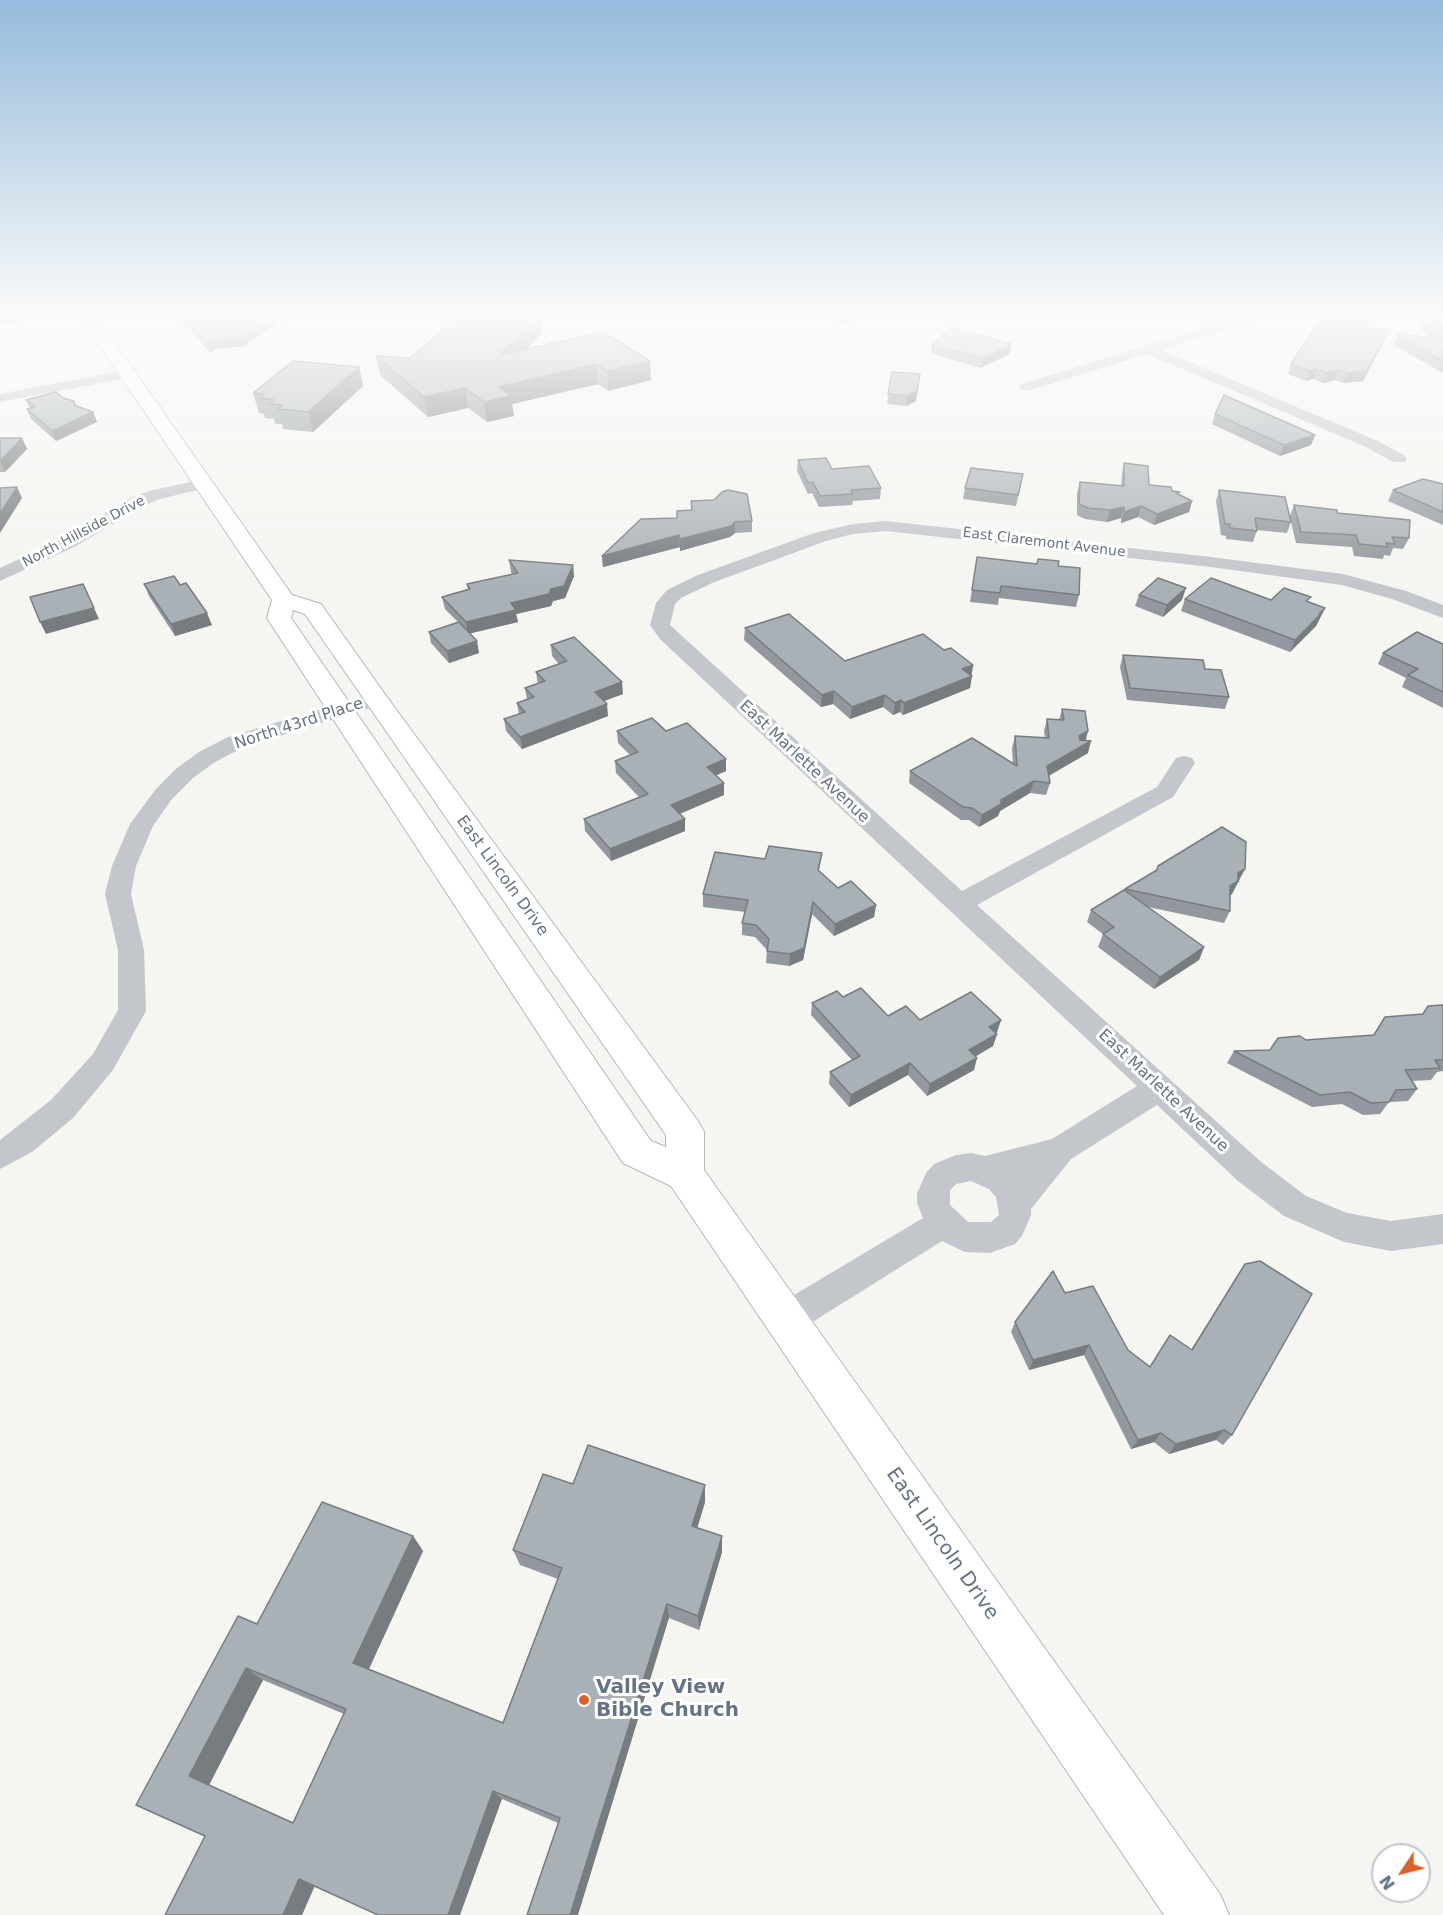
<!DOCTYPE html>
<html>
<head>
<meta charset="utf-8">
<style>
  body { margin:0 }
  #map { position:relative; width:1443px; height:1915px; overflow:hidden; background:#f5f5f2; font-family:"DejaVu Sans",sans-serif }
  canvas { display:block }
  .north { position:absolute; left:1371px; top:1843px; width:60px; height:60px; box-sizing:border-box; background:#fff; border:2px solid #c1c7cd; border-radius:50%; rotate:235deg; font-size:16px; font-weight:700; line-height:24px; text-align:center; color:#657382 }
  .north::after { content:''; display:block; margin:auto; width:21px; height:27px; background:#de6029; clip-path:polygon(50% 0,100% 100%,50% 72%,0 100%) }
</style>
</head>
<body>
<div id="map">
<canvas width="1443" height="1915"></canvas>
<div class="north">N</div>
</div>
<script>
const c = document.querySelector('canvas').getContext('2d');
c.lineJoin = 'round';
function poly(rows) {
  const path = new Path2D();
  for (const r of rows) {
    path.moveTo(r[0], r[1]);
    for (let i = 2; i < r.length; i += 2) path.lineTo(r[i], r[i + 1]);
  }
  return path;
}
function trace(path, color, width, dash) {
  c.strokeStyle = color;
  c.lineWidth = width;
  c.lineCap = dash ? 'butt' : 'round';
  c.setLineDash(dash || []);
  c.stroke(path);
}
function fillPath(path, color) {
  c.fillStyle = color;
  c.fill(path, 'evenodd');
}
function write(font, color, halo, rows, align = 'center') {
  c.font = font + ' "DejaVu Sans",sans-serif';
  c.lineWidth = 6;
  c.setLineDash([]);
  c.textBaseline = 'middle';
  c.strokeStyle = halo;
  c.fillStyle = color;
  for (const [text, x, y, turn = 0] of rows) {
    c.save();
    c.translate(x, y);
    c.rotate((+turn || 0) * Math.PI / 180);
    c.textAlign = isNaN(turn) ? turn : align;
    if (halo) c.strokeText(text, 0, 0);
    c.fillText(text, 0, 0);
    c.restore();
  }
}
const minor = poly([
  [1237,318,1256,318,1255,321,1161,350,1378,441,1405,456,1407,459,1405,462,1393,462,1366,447,1147,354,1031,390,1021,390,1019,387,1021,384,1237,318],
  [127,370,132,371,134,374,132,377,0,402,0,394,127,370],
  [204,479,210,481,212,484,210,487,160,499,143,506,76,546,0,581,0,568,64,538,131,498,149,491,204,479],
  [886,521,1211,557,1343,574,1406,591,1443,605,1443,618,1392,599,1342,585,1211,567,886,531,853,534,826,541,712,583,681,598,675,604,670,625,962,891,1157,787,1176,758,1184,756,1192,758,1195,763,1173,797,977,905,1260,1161,1306,1196,1347,1213,1391,1221,1443,1214,1443,1244,1391,1251,1344,1242,1284,1216,1238,1181,1157,1105,1071,1159,1031,1209,1031,1215,1022,1236,1015,1244,990,1253,965,1252,942,1241,798,1331,786,1336,774,1331,768,1319,774,1307,923,1218,917,1203,917,1194,926,1173,934,1164,956,1155,971,1153,985,1156,1052,1139,1137,1086,660,639,650,625,656,603,667,590,698,575,814,533,853,524,886,521],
  [971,1181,989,1189,996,1197,999,1215,991,1222,968,1222,950,1205,950,1190,956,1184,971,1181],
  [375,693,383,694,386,699,383,704,244,747,215,762,193,778,172,799,153,826,136,866,131,894,144,950,146,1011,113,1070,73,1118,32,1152,0,1169,0,1140,51,1100,93,1054,118,1010,118,950,105,894,112,866,130,824,156,789,177,768,199,752,228,737,375,693]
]);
const secondary = poly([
  [81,318,97,318,292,595,321,604,384,693,698,1121,704,1132,704,1170,1220,1894,1229,1915,1164,1915,671,1186,623,1163,267,618,272,600,81,318],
  [293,610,305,614,666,1135,666,1147,651,1141,291,618,293,610]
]);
const wall = poly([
  [182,318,285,318,244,346,216,349,210,353,184,323],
  [457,318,541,318,542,333,527,349,603,332,651,380,608,391,598,384,512,404,514,416,487,422,468,408,428,417,380,375,376,356,410,358],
  [1206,318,1228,318,1217,322],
  [1413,318,1439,318,1443,320,1443,373,1394,345,1398,333,1429,338],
  [1370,328,1384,341,1363,381,1343,383,1335,380,1323,383,1313,379,1306,381,1288,374,1291,364],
  [932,344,1010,354,980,368,931,353],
  [359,367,363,386,313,432,283,429,282,424,275,424,274,419,265,418,264,414,259,413,253,393],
  [892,372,916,401,906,406,887,404],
  [63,398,74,401,77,406,93,412,97,422,56,441,31,419,27,409,30,408,26,400],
  [1215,414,1315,435,1311,445,1280,456,1212,424],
  [0,438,22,438,27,449,5,472,0,472],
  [798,460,832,469,881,488,880,499,853,501,852,505,819,507,812,493,808,494,797,471],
  [1124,463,1149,485,1172,491,1192,501,1189,512,1154,525,1138,517,1121,523,1121,518,1107,522,1085,519,1077,515,1077,493,1080,482,1121,486,1122,474],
  [1443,484,1443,525,1388,501,1393,490],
  [1021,485,1016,506,963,499,965,488],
  [1219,490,1290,516,1294,505,1337,513,1409,538,1403,549,1393,548,1390,556,1384,555,1383,559,1354,556,1352,547,1296,543,1291,522,1287,533,1257,530,1253,542,1226,539,1226,536,1221,535,1216,501],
  [691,501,752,521,752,532,735,533,730,537,680,551,680,547,603,567,602,556,677,518,677,511,691,510],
  [977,557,1037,564,1038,559,1058,566,1079,595,1076,607,999,598,998,605,970,602],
  [509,560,573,565,574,576,565,598,553,601,551,606,516,614,518,622,470,633,479,653,449,663,431,643,429,632,458,622,445,609,442,597,468,589,467,584,512,574,511,572],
  [144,584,180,585,212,625,175,636,149,596],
  [1139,595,1182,600,1163,617,1135,606],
  [1185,599,1271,600,1309,602,1325,608,1316,626,1290,652,1181,611],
  [745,628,845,661,944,650,973,665,970,688,903,715,900,712,893,715,883,707,850,719,833,704,821,707,744,640],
  [1443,644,1443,708,1402,687,1406,678,1378,664,1383,653],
  [551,645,623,694,604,701,608,716,522,749,506,731,504,719,519,714,517,703,527,700,525,688,538,684,536,672,559,664,552,656],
  [1123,655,1205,669,1229,697,1225,709,1127,700,1120,667],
  [1062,709,1085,741,1088,753,1049,776,1050,783,1046,795,1030,793,1000,811,998,816,979,827,969,820,961,820,909,783,910,771,1013,764,1012,748,1015,736,1045,738,1044,731,1047,719,1059,720],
  [617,731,666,731,726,759,726,771,716,775,724,795,680,814,685,819,685,831,611,861,585,831,584,819,639,797,616,773,615,761,630,755,618,743],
  [822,853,819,871,838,888,876,905,874,917,834,936,812,914,803,960,789,966,766,963,767,950,755,937,742,935,742,923,745,912,703,907,703,894,765,859],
  [1158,866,1240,881,1237,883,1232,894,1230,895,1230,911,1224,923,1148,907,1204,947,1199,960,1154,989,1098,947,1103,934,1087,922,1091,910,1125,891,1125,889,1156,871],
  [843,997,888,1016,920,1020,1001,1020,997,1032,996,1033,997,1034,993,1046,976,1056,974,1070,927,1096,908,1075,849,1107,829,1084,830,1072,852,1060,811,1015,812,1003],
  [1443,1005,1443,1071,1437,1072,1431,1080,1412,1081,1417,1089,1408,1101,1389,1102,1380,1114,1363,1115,1342,1104,1312,1107,1227,1063,1234,1051,1270,1050,1306,1040,1373,1035,1385,1017,1422,1014,1428,1006],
  [1245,1264,1232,1435,1223,1445,1216,1440,1169,1454,1154,1442,1131,1449,1084,1355,1029,1370,1011,1332,1015,1322,1065,1293,1128,1350,1150,1366,1191,1350],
  [573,1484,705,1502,697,1528,722,1552,699,1630,669,1618,558,1823,502,1799,315,1886,302,1915,165,1915,205,1836,136,1805,257,1624,413,1536,423,1551,369,1669,503,1723,558,1579,520,1565,513,1550],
  [263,1680,344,1714,293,1823,209,1785]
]);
const shadedWall = poly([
  [0,318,17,318,19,322,0,326],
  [269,318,285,318,244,346,216,349,210,353,207,343,213,339],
  [537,318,541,318,542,333,502,375,500,355],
  [839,318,865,318,838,326],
  [1218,318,1228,318,1217,322],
  [1388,331,1384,341,1363,381,1343,383,1347,373],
  [1011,344,1010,354,980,368,982,359],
  [650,361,651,380,608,391,607,371],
  [596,364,598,384,512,404,514,416,487,422,484,402,499,387],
  [359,367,363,386,313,432,308,412],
  [1316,369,1313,379,1306,381,1309,371],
  [1339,370,1335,380,1323,383,1327,373],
  [920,374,916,401,906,406,907,396],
  [465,388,468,408,428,417,424,397],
  [93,412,97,422,56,441,52,431],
  [1315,435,1311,445,1280,456,1284,445],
  [22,438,27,449,5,472,0,461],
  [17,487,22,498,0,533,0,514],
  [1192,501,1189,512,1154,525,1157,514],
  [1141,506,1138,517,1121,523,1124,512],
  [1124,507,1121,518,1107,522,1110,510],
  [735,522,735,533,730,537,680,551,680,539],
  [679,535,680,547,603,567,602,556],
  [573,565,574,576,565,598,553,601,551,606,516,614,518,622,468,634,466,622,511,603,551,589],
  [1186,588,1182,600,1163,617,1167,605],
  [94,608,99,619,46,634,40,622],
  [1325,608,1316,626,1290,652,1295,640],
  [207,613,212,625,175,636,171,624],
  [477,641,479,653,449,663,447,651],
  [973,665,971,677,962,669],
  [972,676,970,688,903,715,904,703],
  [622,682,623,694,596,704,595,692],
  [834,691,833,704,821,707,822,695],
  [885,695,883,707,850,719,852,707],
  [901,700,900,712,893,715,895,703],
  [607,704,608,716,522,749,520,737],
  [1088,731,1085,743,1076,748,1079,736],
  [1091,741,1088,753,1044,778,1047,766],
  [726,759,726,771,708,779,707,767],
  [1034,781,1030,793,1000,811,998,816,979,827,982,815,1001,800],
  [724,783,724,795,671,817,671,805],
  [685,819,685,831,611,861,610,849],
  [1245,869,1232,894,1225,899,1238,873],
  [813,902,812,914,803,960,789,966,790,954],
  [876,905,874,917,834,936,835,924],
  [1204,947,1199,960,1154,989,1160,977],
  [1001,1020,997,1032,986,1039,989,1027],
  [997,1034,993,1046,966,1062,969,1050],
  [977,1058,974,1070,927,1096,930,1084],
  [910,1063,908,1075,849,1107,851,1095],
  [1089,1345,1084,1355,1029,1370,1033,1360],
  [1224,1430,1216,1440,1169,1454,1176,1444],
  [1161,1433,1154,1442,1131,1449,1138,1440],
  [705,1485,705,1502,693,1542,692,1526],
  [413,1536,423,1551,366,1675,353,1663],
  [722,1536,722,1552,699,1630,698,1616],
  [667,1604,669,1618,578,1915,570,1915],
  [246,1668,263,1680,209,1785,189,1776],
  [493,1791,502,1799,460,1915,448,1915],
  [299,1879,315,1884,302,1915,283,1915]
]);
const building = poly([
  [185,318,269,318,242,336,213,339,207,343,185,318],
  [457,318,537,318,500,355,603,332,650,361,607,371,596,364,499,387,511,396,484,402,465,388,424,397,376,356,410,358,457,318],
  [1321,318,1346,318,1364,321,1370,328,1388,331,1367,371,1347,373,1339,370,1327,373,1316,369,1309,371,1291,364,1321,318],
  [1424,318,1439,318,1443,320,1443,361,1398,335,1398,333,1442,340,1424,318],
  [952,327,1011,344,982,359,932,344,952,327],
  [293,361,359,367,308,412,278,409,283,405,269,404,274,400,260,398,264,394,253,393,293,361],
  [892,372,920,374,917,391,907,396,888,394,892,372],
  [56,392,63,398,74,401,74,405,93,412,52,431,27,409,35,407,26,400,56,392],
  [1224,395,1315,435,1284,445,1215,414,1224,395],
  [0,438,22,438,0,461,0,438],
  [826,458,832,469,869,466,881,488,851,490,853,494,820,496,813,482,808,483,798,460,826,458],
  [1124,463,1148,466,1149,485,1171,487,1172,491,1180,492,1176,493,1192,501,1157,514,1141,506,1124,512,1124,507,1110,510,1088,508,1079,504,1080,482,1124,486,1124,463],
  [971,468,1023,474,1018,495,965,488,971,468],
  [1423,479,1443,484,1443,512,1393,490,1423,479],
  [17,487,0,514,0,488,17,487],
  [728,490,747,494,752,521,735,522,731,526,720,529,680,539,679,535,602,556,641,519,677,518,677,511,692,510,691,501,714,500,722,492,728,490],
  [1219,490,1285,497,1291,522,1255,518,1257,531,1230,528,1230,524,1225,524,1219,490],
  [1294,505,1337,510,1337,513,1410,520,1409,538,1392,537,1395,544,1386,543,1388,547,1359,544,1356,535,1301,532,1294,505],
  [977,557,1037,564,1038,559,1059,561,1058,566,1080,568,1079,595,1001,586,1000,593,972,590,977,557],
  [509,560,573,565,564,586,551,589,549,594,511,603,516,610,466,622,442,597,470,589,467,584,518,573,509,560],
  [174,576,180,585,186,583,207,613,171,624,144,584,174,576],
  [1158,578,1186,588,1167,605,1139,595,1158,578],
  [1211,578,1271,600,1284,588,1311,597,1306,601,1325,608,1319,614,1321,614,1295,640,1185,599,1211,578],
  [83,584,94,608,40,622,30,597,83,584],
  [789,614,845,661,923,634,944,650,951,648,973,665,962,669,972,676,904,703,901,700,895,703,885,695,852,707,834,691,822,695,745,628,789,614],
  [459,622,477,641,447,651,429,632,459,622],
  [1417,632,1443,644,1443,692,1408,675,1418,669,1383,653,1417,632],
  [574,637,622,682,595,692,607,704,520,737,504,719,525,712,517,703,534,697,525,688,545,681,536,672,567,661,551,645,574,637],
  [1123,655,1203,660,1205,669,1221,670,1229,697,1130,688,1123,655],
  [1062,709,1085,711,1088,731,1079,736,1080,740,1091,741,1047,766,1050,783,1034,781,1001,800,1001,804,982,815,972,808,963,807,910,771,972,738,1017,766,1015,736,1049,738,1047,719,1064,720,1062,709],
  [652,718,666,731,687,723,726,759,707,767,724,783,671,805,685,819,610,849,584,819,648,794,615,761,638,752,617,731,652,718],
  [1222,827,1246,842,1245,869,1238,873,1238,881,1230,886,1230,911,1125,889,1157,870,1158,866,1222,827],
  [769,846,822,853,818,870,838,888,851,881,876,905,835,924,813,902,804,948,790,954,767,951,769,939,756,925,742,923,748,900,703,894,715,852,765,859,769,846],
  [1124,890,1204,947,1160,977,1103,934,1114,927,1091,910,1124,890],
  [861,988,888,1016,906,1006,920,1020,971,992,1001,1020,989,1027,997,1034,969,1050,977,1058,930,1084,910,1063,851,1095,830,1072,860,1056,812,1003,837,991,843,997,861,988],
  [1443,1005,1443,1060,1435,1060,1440,1068,1405,1070,1417,1089,1396,1090,1389,1102,1371,1103,1350,1092,1320,1095,1234,1051,1270,1050,1278,1038,1300,1036,1306,1040,1374,1035,1385,1017,1423,1014,1428,1006,1443,1005],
  [1260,1261,1312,1294,1232,1435,1224,1430,1176,1444,1161,1433,1138,1440,1089,1345,1033,1360,1015,1322,1053,1271,1065,1293,1093,1286,1128,1350,1150,1367,1170,1335,1192,1350,1245,1264,1260,1261],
  [588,1445,705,1485,692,1526,722,1536,698,1616,667,1604,570,1915,527,1915,560,1818,493,1791,448,1915,378,1915,299,1879,283,1915,165,1915,205,1836,136,1805,238,1616,257,1624,322,1502,413,1536,353,1663,503,1723,562,1568,513,1550,543,1474,573,1484,588,1445],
  [246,1668,346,1709,293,1823,189,1776,246,1668]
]);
const markers = [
  [584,1700,6,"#de6029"]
];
const farStreetnames = [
  ["North Hillside Drive",84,532,-28],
  ["East Claremont Avenue",1044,543,7]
];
const streetNames = [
  ["North 43rd Place",299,724,-18],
  ["East Marlette Avenue",804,762,43],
  ["East Lincoln Drive",502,876,54],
  ["East Marlette Avenue",1163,1091,43]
];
const nearStreetnames = [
  ["East Lincoln Drive",942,1544,55]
];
const nearPoinames = [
  ["Valley View",596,1688],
  ["Bible Church",596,1711]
];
trace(secondary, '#b3b8bc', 2);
fillPath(minor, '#c3c6ca');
fillPath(secondary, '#fff');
fillPath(wall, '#92989d');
fillPath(shadedWall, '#777c7f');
fillPath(building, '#aab1b6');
trace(building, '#777c7f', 1.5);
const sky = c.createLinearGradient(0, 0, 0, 586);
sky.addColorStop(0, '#96bbdc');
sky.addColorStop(0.54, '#fafaf9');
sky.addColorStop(1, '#fafaf900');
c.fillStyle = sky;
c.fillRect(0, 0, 1443, 586);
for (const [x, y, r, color] of markers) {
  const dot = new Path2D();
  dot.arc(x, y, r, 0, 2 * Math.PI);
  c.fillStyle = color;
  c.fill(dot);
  trace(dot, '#fff', 2);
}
write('14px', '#657382', '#fff', farStreetnames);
write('16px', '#657382', '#fff', streetNames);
write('20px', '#657382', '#fff', nearStreetnames);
write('bold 20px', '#657382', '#fff', nearPoinames, 'left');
</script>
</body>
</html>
